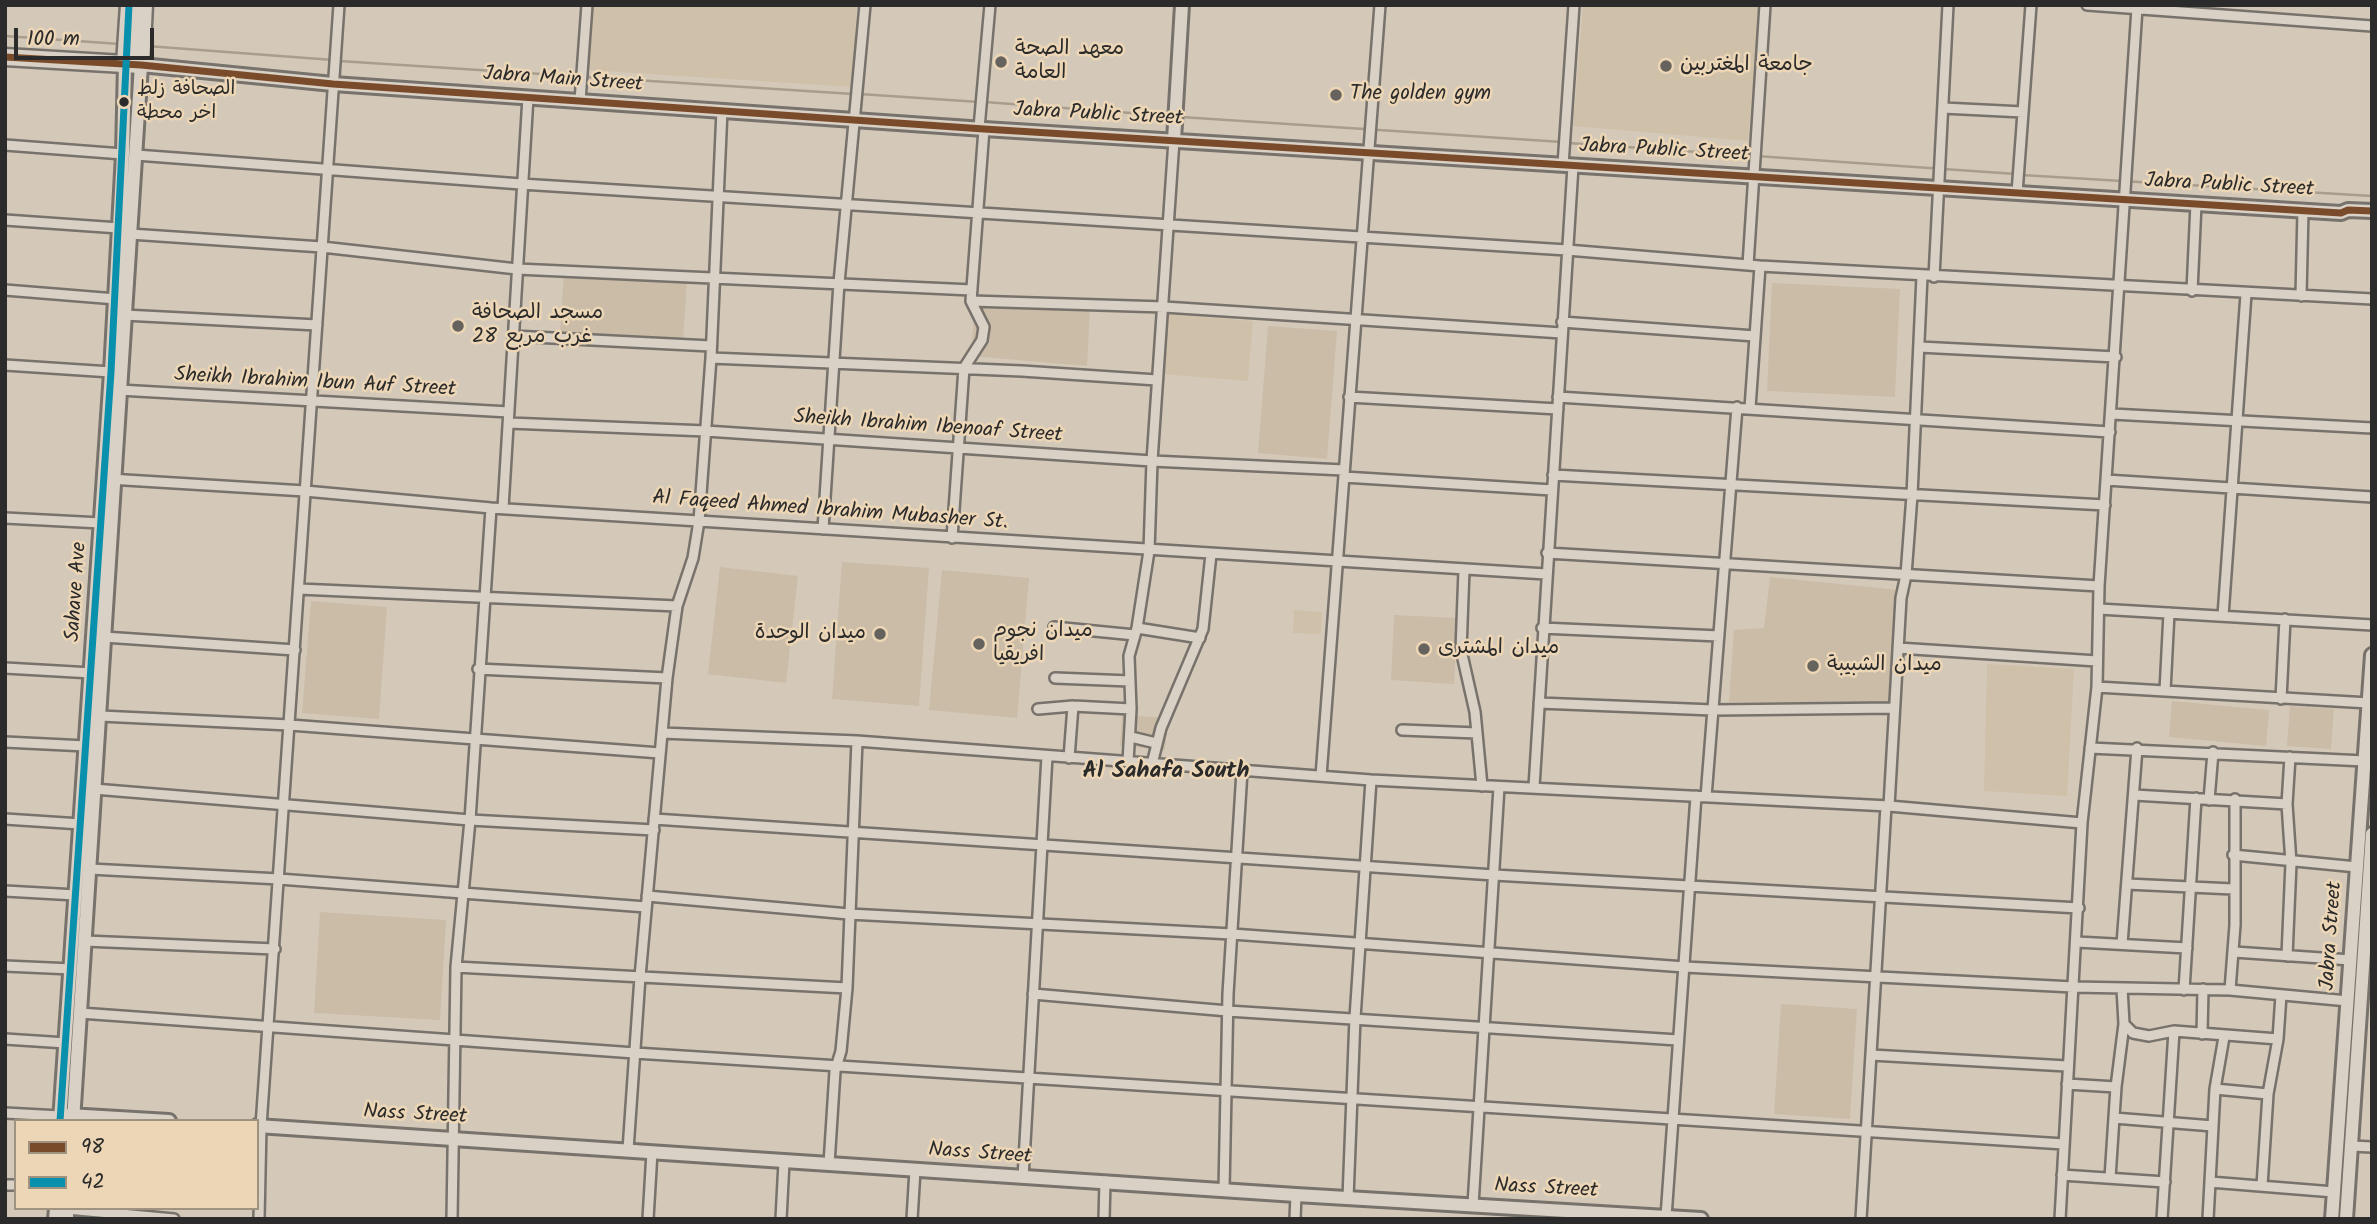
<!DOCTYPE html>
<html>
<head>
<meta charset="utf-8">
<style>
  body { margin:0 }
  #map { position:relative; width:2377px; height:1224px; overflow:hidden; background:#d4c9b9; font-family:Kalam,sans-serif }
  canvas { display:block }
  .frame { position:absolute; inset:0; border:7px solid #2b2b2b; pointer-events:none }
  .legend { position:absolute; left:14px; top:1119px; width:245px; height:91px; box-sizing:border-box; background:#ecd6b5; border:2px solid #9f927e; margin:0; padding:9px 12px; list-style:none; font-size:21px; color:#2b2b2b }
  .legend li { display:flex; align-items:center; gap:14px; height:35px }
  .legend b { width:35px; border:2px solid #9f927e }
  .scale { position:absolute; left:14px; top:28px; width:140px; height:32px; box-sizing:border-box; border:4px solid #2b2b2b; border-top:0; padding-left:9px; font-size:21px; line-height:24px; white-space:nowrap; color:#2b2b2b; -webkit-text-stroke:5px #ecd6b5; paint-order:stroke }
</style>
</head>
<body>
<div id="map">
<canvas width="2377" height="1224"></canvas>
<div class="frame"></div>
<ul class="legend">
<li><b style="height:9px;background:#7a4b2a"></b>98</li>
<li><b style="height:9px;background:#0990ad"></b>42</li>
</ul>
<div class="scale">100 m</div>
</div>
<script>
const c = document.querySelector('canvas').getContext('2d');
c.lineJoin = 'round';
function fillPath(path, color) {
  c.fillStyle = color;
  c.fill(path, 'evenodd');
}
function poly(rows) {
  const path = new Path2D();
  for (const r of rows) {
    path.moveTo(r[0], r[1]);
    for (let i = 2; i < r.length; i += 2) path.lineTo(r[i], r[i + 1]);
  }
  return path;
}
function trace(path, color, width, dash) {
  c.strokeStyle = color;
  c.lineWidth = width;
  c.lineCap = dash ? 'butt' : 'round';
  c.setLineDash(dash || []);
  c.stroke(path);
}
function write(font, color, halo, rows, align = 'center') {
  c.font = font + ' Kalam,"Playpen Sans Arabic",sans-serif';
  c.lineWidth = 5;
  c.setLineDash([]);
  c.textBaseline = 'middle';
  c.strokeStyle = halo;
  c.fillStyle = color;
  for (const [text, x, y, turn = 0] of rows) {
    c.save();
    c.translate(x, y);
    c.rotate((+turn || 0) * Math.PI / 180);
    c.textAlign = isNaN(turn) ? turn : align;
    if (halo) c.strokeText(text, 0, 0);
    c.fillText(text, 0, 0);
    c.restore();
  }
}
const built = poly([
  [592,5,857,5,852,87,588,70],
  [1583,5,1760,5,1748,141,1573,126],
  [1164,314,1253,321,1248,381,1160,374],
  [1294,610,1322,612,1321,634,1293,633],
  [1987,664,2074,669,2067,796,1984,791]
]);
const green = poly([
  [564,273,687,281,683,340,560,332],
  [1772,283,1900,289,1895,397,1767,391],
  [975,302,1090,309,1087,366,971,356],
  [1268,326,1337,331,1327,459,1258,453],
  [842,562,929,568,919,706,832,699],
  [720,567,798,576,786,683,708,674],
  [942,570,1029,578,1017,718,929,710],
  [1770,577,1899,590,1891,703,1729,702,1734,630,1764,628],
  [311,601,387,607,379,719,302,713],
  [1394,615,1457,618,1454,684,1391,680],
  [2172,701,2269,710,2266,746,2169,737],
  [2290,706,2334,709,2331,749,2287,746],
  [1122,715,1168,718,1165,750,1120,746],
  [320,912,446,920,440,1020,314,1013],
  [1781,1004,1857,1009,1850,1119,1774,1114]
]);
const stream = poly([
  [5,36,120,44],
  [147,46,333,60],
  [339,61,853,94],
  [860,94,979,102],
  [985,102,1171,116],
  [1181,117,1562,142],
  [1568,143,2016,174],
  [2022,175,2372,196]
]);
const street = poly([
  [2087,5,2372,26],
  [580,101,587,5],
  [1943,108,2023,112],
  [979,128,990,5],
  [5,145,123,154],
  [136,155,521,184,1567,250,1760,266,2372,299],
  [1563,165,1574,5],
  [2017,193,2031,5],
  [5,220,119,228],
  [130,234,322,247,517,269,972,290],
  [1748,265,1765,5],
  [1934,277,1948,5],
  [5,290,116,299],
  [2192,291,2196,204],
  [2301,296,2303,210],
  [971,301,1164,307,1562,333],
  [124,315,317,325],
  [1562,322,1755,336],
  [513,336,711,346],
  [1919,347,2116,357],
  [711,358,1022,371,1157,380],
  [5,365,111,372],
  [119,390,509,412],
  [1349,397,1558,409],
  [1558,397,2110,432],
  [1750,408,1760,266],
  [2112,414,2372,428],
  [509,423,706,431,1152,461,1344,470],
  [1553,475,2105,505],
  [1344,477,1552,490],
  [109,479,305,491,491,508,1546,574],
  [2106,480,2372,497],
  [503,508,528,97],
  [5,518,101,523],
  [823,529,839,283,865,5],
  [952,538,964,368,982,340,984,327,971,301,984,129],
  [1547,553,2099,586],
  [1464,570,1461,650,1475,712,1482,786],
  [299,589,677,606],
  [2099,609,2372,625],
  [2223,616,2246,294],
  [1054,627,1135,635],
  [1137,628,1200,638],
  [1542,628,1719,636],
  [104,637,295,650],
  [1898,648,2097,661],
  [5,668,92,673],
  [478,669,667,678],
  [1055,678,1130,681],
  [2097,687,2369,703],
  [2165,691,2169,613],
  [2281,699,2285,619],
  [1539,703,1713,710,1894,708],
  [1038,709,1073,706,1131,709],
  [100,716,290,725,660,753],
  [1402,730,1477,733],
  [662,733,857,741,1371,780,1889,806,2082,823],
  [1131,737,1156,743],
  [5,742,86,746],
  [2090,748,2365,761],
  [1069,758,1073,706],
  [1128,762,1131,709,1129,656,1137,628,1149,551,1152,461,1174,140],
  [1152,764,1161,728,1203,629,1211,554],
  [1321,776,1380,5],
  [1534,787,1573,166],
  [94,789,470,820,654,830],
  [2134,795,2287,804],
  [1706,797,1737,407],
  [2209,800,2213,752],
  [1889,806,1901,598,1906,575,1912,495,1922,276],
  [5,819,81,824],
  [654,819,1494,875,2079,908],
  [2233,855,2357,867],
  [90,869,279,879,646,907],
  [2127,884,2233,889],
  [5,891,76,895],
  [647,896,849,914,1232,934,1685,967,2073,987,2230,990,2348,1001],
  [85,941,275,949],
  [2077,942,2187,948],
  [2122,944,2137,748],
  [2234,952,2351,960],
  [2287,956,2291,863,2287,804,2290,757],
  [5,966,72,969],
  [456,967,847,988],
  [2184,990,2196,798],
  [2230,990,2235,925,2235,799],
  [1033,994,1228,1011,1678,1040],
  [80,1013,635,1053,2064,1144],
  [2124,1024,2133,1033,2149,1036,2174,1031,2278,1039],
  [2202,1034,2203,989],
  [5,1039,66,1043],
  [1871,1055,2067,1066],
  [2067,1084,2116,1087],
  [2215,1089,2268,1094],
  [5,1113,60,1116],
  [2114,1118,2213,1126],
  [2351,1146,2372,1147],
  [628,1150,640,977,667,678,677,606,693,558,699,521,711,358,722,110],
  [829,1164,835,1071,841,1051,847,988,857,741],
  [2062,1175,2165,1182],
  [1023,1178,1047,756],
  [2110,1178,2116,1087,2124,1024,2122,988],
  [2210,1182,2334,1192],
  [5,1185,16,1185],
  [2262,1186,2268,1094,2278,1039,2281,995],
  [1224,1190,1228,994,1242,771],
  [1348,1198,1355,1018,1371,780],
  [1473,1205,1499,787],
  [67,1209,174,1219],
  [1666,1217,1696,796],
  [259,1219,261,1126,339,5],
  [452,1219,456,967,470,820,491,508],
  [648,1219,652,1152],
  [781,1219,784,1162],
  [912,1219,915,1170],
  [1104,1219,1105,1181],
  [1295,1219,1296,1195],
  [1861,1219,1886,806],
  [2060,1219,2082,823,2097,687,2099,586,2137,8],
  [2162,1219,2174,1031],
  [2208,1219,2215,1089,2224,1037]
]);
const secondary = poly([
  [1174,140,1182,5],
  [68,1115,169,1121],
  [60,1121,111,372,123,154,125,64],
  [73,1121,141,65,333,84,984,129,2196,204,2341,213,2348,210,2372,211],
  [257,1126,1296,1195,1701,1219],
  [55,1219,56,1208],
  [67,1219,67,1208],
  [2332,1219,2372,655],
  [2346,1219,2372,834]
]);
const highway = poly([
  [5,57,141,65,144,5],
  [125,64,129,5]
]);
const bus1 = poly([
  [5,57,141,65,333,84,984,129,2196,204,2341,213,2348,210,2372,211]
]);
const bus2 = poly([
  [60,1121,111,372,129,5]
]);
const markers = [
  [1001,62,7,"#66625d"],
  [1666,66,7,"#66625d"],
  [1336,95,7,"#66625d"],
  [124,102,6,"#2b2b2b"],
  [458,326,7,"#66625d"],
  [880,634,7,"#66625d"],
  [979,644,7,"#66625d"],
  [1424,649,7,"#66625d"],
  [1813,666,7,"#66625d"]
];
const busNames = [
  ["الصحافة زلط",137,91],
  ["اخر محطة",137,115]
];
const poiNames = [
  ["معهد الصحة",1015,50],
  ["العامة",1015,74],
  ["جامعة المغتربين",1680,66],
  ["The golden gym",1350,95],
  ["مسجد الصحافة",472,314],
  ["غرب مربع 28",472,338],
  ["ميدان نجوم",993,632],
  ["افريقيا",993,656],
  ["ميدان الوحدة",866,634,"right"],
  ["ميدان المشترى",1438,649],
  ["ميدان الشبيبة",1827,666]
];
const streetNames = [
  ["Jabra Main Street",563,81,4],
  ["Jabra Public Street",1098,116,3],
  ["Jabra Public Street",1664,152,3],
  ["Jabra Public Street",2229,187,3],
  ["Sheikh Ibrahim Ibun Auf Street",315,384,3],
  ["Sheikh Ibrahim Ibenoaf Street",928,428,4],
  ["Al Faqeed Ahmed Ibrahim Mubasher St.",830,512,4],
  ["Sahave Ave",78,592,-86],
  ["Jabra Street",2333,936,-86],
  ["Nass Street",415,1116,3],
  ["Nass Street",980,1155,4],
  ["Nass Street",1546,1190,3]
];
const neighbourhoodNames = [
  ["Al Sahafa South",1166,773]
];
fillPath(built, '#cfc0a9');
fillPath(green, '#cabca6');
trace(stream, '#a99d8c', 2.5);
trace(street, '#77726b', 14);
trace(secondary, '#77726b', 18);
trace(highway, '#77726b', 21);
trace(street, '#d9d1c5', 9);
trace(secondary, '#d9d1c5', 12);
trace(highway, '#d9d1c5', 16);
trace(bus1, '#7a4b2a', 7);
trace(bus2, '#0990ad', 7);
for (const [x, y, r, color] of markers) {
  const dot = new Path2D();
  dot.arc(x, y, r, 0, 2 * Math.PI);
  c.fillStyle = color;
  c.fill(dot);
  trace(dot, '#ecd6b5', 2.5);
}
write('19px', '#2b2b2b', '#ecd6b5', busNames, 'left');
write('21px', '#2b2b2b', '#ecd6b5', poiNames, 'left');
write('21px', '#2b2b2b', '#ecd6b5', streetNames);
write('bold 23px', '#2b2b2b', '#ecd6b5', neighbourhoodNames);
</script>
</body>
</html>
